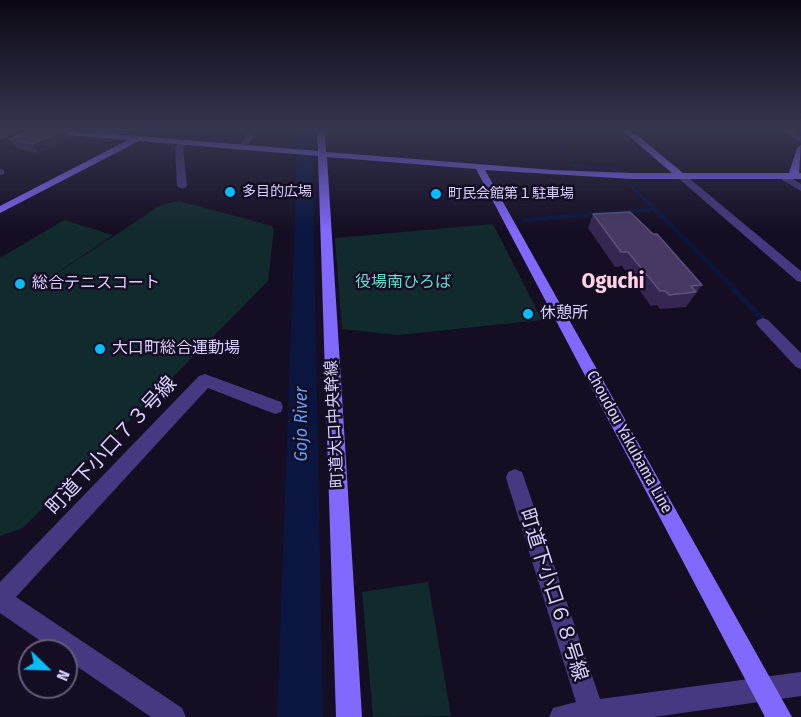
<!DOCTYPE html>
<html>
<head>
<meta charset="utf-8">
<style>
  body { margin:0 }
  #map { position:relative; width:801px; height:717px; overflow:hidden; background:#150e23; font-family:"Fira Sans Condensed",sans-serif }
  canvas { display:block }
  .north { position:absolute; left:18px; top:639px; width:60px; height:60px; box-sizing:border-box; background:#150e23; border:2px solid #655c7b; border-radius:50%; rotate:113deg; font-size:16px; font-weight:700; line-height:24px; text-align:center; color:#dcd0ff }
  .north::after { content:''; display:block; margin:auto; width:21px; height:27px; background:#02bdf9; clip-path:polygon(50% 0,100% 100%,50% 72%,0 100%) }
</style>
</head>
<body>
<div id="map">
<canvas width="801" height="717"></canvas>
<div class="north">N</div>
</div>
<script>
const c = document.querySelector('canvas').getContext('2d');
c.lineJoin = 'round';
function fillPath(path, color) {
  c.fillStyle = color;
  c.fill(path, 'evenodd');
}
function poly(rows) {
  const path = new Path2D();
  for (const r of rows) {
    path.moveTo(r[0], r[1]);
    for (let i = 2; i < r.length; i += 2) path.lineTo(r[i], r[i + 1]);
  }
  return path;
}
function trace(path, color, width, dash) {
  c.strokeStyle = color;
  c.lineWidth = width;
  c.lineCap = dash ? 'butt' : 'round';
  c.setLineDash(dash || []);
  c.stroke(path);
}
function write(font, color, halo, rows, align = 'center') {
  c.font = font + ' "Fira Sans Condensed","Noto Sans JP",sans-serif';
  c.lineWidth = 5;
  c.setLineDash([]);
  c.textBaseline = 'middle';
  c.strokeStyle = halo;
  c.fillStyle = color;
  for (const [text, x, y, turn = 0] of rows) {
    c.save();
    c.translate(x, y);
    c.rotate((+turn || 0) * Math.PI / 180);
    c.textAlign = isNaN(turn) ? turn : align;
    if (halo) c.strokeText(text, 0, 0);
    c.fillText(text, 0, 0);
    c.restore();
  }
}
const green = poly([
  [179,201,272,226,274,230,268,281,23,528,0,536,0,258,64,220,113,235,21,297,161,205],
  [493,224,542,320,398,335,342,329,335,238],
  [428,582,451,716,373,717,362,592]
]);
const streamFar2 = poly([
  [581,131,587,142,563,143,574,166,615,169,648,203]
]);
const streamFar1 = poly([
  [647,201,736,291],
  [590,214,650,210],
  [524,220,586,215]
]);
const stream = poly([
  [734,290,765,321]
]);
const river = poly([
  [298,131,312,131,323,717,277,717,298,131]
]);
const street = poly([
  [7,131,19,131,0,140,0,134,7,131],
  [248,131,256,131,245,150,239,150,238,148,248,131],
  [782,131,793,131,801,136,801,142,782,131],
  [184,140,188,143,183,148,187,186,182,189,177,186,175,147,184,140],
  [0,169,4,170,4,174,0,175,0,169],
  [678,174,684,174,801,271,801,282,797,281,678,178,678,174],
  [779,174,785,174,801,184,801,191,779,178,779,174],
  [763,318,768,320,801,353,801,369,796,367,758,326,756,323,758,320,763,318],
  [205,374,281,402,283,407,281,412,275,414,208,388,16,597,182,708,186,717,151,717,66,659,66,651,55,651,0,613,0,582,199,376,205,374],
  [515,469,522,472,524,478,600,699,801,672,801,696,654,717,549,717,553,708,576,702,506,478,508,472,515,469]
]);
const secondary = poly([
  [41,131,78,131,318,151,317,131,325,131,326,152,553,170,632,173,672,173,623,131,632,131,683,173,789,173,797,148,801,145,799,173,801,173,801,179,632,179,485,170,792,717,765,717,476,169,327,157,362,717,336,717,318,156,139,141,0,213,0,206,128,140,45,133,41,131]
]);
const wall = poly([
  [27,131,65,131,70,139,38,154,16,148,9,139],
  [593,214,702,285,686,307,660,309,657,305,651,306,622,266,615,267,588,228]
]);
const shadedWall = poly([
  [61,131,65,131,70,139,38,154,32,144]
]);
const building = poly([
  [27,131,61,131,32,144,9,139,27,131],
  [630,212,653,234,657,234,702,285,691,286,696,292,669,295,665,291,660,291,628,252,621,252,593,214,630,212]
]);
const markers = [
  [230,192,6,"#02bdf9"],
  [436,194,6,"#02bdf9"],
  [20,284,6,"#02bdf9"],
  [528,314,6,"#02bdf9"],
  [100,349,6,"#02bdf9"]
];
const farPoinames = [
  ["多目的広場",242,192],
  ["町民会館第１駐車場",448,194]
];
const parkNames = [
  ["役場南ひろば",403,283]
];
const poiNames = [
  ["総合テニスコート",32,284],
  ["休憩所",540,314],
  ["大口町総合運動場",112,349]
];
const streetNames = [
  ["町道大口中央幹線",335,424,-93],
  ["Choudou Yakubama Line",629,442,61]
];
const waterNames = [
  ["Gojo River",302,424,-90]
];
const nearStreetnames = [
  ["町道下小口７３号線",112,446,-47],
  ["町道下小口６８号線",553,595,72]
];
const districtNames = [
  ["Oguchi",613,282]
];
fillPath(green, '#112a2d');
trace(streamFar2, '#0a1640', 3);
trace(streamFar1, '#0a1640', 4);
trace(stream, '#0a1640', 4.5);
fillPath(river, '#0a1640');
fillPath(street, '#463981');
fillPath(secondary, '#8168fe');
fillPath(wall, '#352751');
fillPath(shadedWall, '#201537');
fillPath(building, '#473964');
trace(building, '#5e517c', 1.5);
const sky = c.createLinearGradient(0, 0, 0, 232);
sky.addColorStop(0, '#0c0813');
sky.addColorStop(0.56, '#353650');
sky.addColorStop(1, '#35365000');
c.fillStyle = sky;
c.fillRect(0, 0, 801, 232);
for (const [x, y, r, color] of markers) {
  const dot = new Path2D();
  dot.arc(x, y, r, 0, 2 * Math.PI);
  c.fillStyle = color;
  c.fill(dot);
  trace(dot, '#150e23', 2);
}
write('14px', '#dcd0ff', '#150e23', farPoinames, 'left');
write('16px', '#5dded0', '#150e23', parkNames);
write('16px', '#dcd0ff', '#150e23', poiNames, 'left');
write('16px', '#dcd0ff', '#150e23', streetNames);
write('italic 18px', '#5f9efe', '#150e23', waterNames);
write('20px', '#dcd0ff', '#150e23', nearStreetnames);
write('bold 22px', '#ffd2e8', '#150e23', districtNames);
</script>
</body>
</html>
